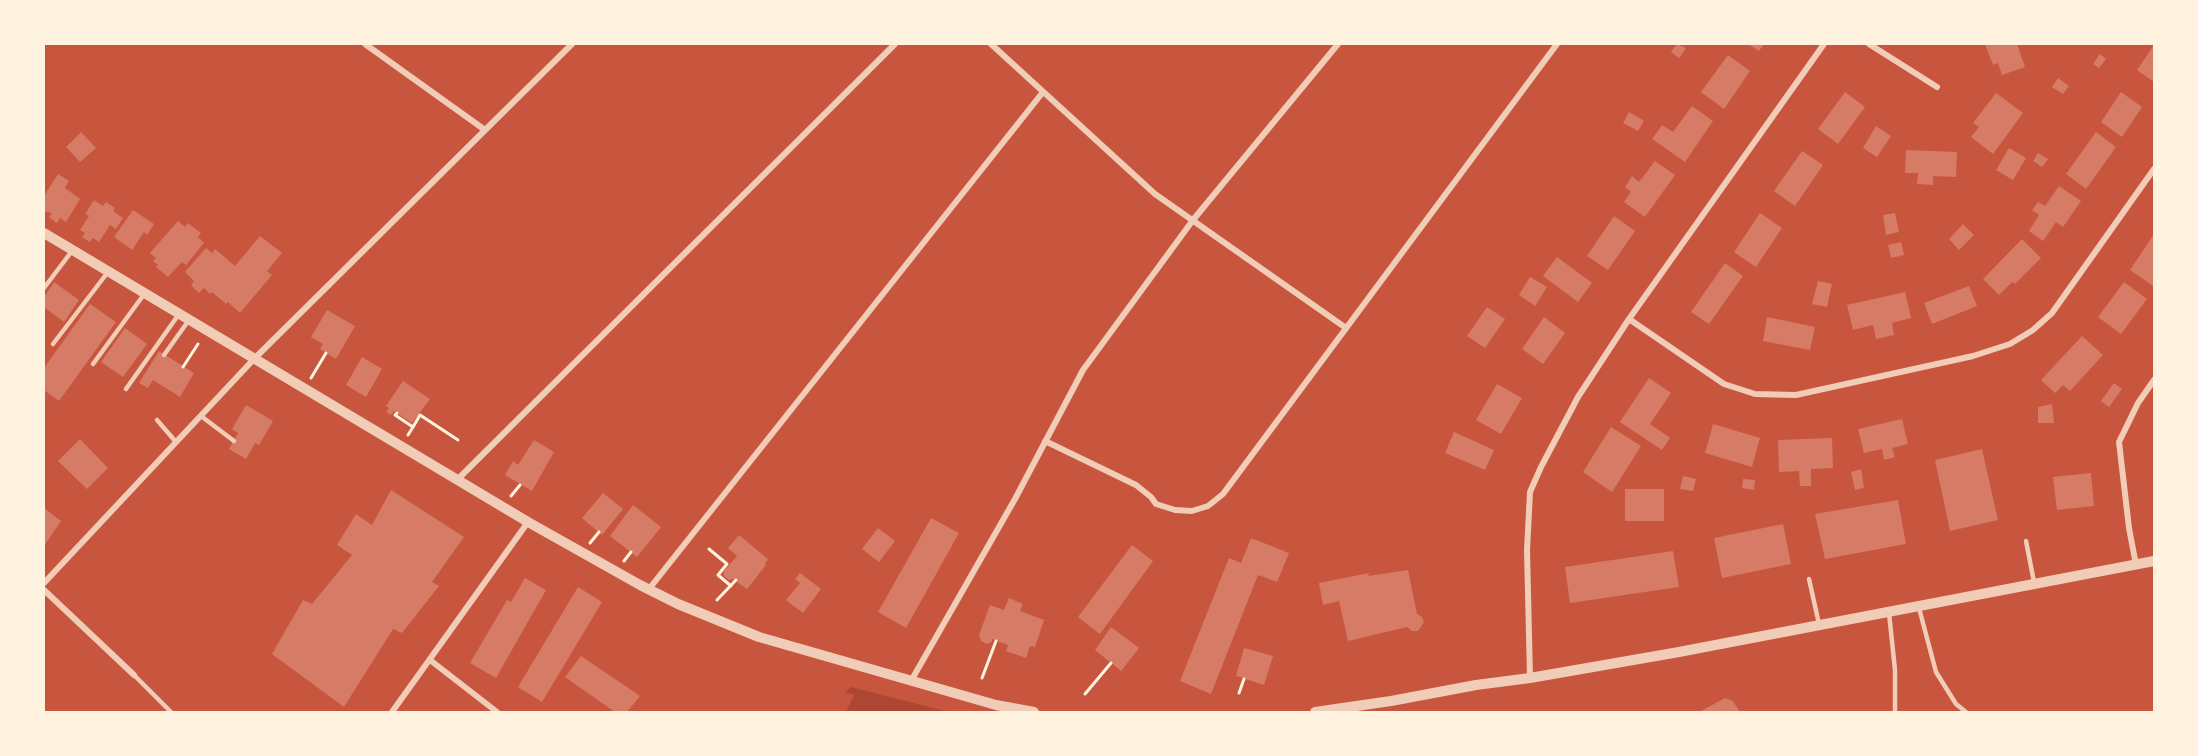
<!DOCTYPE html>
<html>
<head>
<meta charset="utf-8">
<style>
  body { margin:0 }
  #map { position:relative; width:2198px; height:756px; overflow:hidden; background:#c8553d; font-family:"Golos Text",sans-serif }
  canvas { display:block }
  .frame { position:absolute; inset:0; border:45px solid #fff3e0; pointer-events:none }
</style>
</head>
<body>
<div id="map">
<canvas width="2198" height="756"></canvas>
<div class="frame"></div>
</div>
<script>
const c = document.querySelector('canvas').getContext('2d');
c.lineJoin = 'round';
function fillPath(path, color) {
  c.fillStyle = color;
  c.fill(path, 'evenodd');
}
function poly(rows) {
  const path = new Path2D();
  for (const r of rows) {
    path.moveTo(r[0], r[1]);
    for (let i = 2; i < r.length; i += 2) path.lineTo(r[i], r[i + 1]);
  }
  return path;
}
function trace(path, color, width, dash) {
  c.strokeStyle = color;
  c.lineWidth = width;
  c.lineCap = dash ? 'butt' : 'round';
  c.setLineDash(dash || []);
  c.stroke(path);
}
const green = poly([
  [851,687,949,712,846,712,854,695,845,692]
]);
const building = poly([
  [1677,44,1686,48,1679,58,1671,52],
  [1748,44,1764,44,1759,51],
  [1985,44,2017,44,2025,67,2002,75,1998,63,1993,65],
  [2154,45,2154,82,2137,70],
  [2100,54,2106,59,2099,68,2093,64],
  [1728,55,1750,71,1724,109,1701,92],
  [2058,78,2069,86,2063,94,2052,87],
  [1845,92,1865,107,1838,144,1818,129],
  [2121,92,2142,107,2122,137,2101,122],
  [1996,93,2023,113,1993,154,1971,137,1979,127,1973,123],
  [1692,106,1713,121,1685,162,1652,139,1662,125,1673,132],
  [1629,112,1644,121,1638,131,1623,123],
  [1876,126,1891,136,1877,157,1863,148],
  [81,132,96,148,80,162,66,147],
  [2096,132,2116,147,2086,189,2066,174],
  [2009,148,2026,158,2013,180,1996,170],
  [1906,150,1957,152,1956,177,1933,176,1933,185,1917,184,1918,173,1905,173],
  [1802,151,1823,165,1795,206,1774,191],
  [2038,153,2048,159,2042,167,2033,161],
  [1655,161,1675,175,1645,217,1624,202,1631,192,1625,187,1632,176,1639,182],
  [58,174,69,181,65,188,80,199,66,222,60,218,57,223,49,217,52,213,44,211,44,196],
  [2059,186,2081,201,2063,227,2056,222,2043,241,2029,231,2039,215,2032,210,2038,202,2045,206],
  [94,200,103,206,106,202,115,208,113,211,123,218,116,229,110,225,99,242,93,238,90,242,82,237,85,233,80,230,89,216,85,214],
  [133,210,154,224,147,235,144,232,132,250,114,237],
  [1760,213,1782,228,1756,267,1734,252],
  [1895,213,1899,232,1886,235,1883,215],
  [1614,216,1635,231,1608,270,1587,256],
  [178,221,185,227,188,223,201,233,198,237,204,243,186,265,182,262,168,277,156,267,158,265,153,261,156,258,150,253],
  [1963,224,1974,235,1959,250,1949,239],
  [2154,234,2154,284,2153,286,2130,270],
  [260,236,282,253,267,271,272,275,240,313,228,302,226,304,212,292,210,294,204,288,199,293,191,285,194,281,185,272,206,248,212,253,215,249,235,266],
  [2022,239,2041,258,2015,284,2012,282,1999,295,1983,279],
  [1901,242,1904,255,1891,258,1888,245],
  [1557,257,1592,283,1578,302,1543,276],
  [1725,263,1743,276,1709,324,1691,312],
  [1530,277,1547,287,1535,306,1519,295],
  [1818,281,1832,284,1827,307,1812,304],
  [54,282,79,300,64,322,44,307,44,297],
  [2124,282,2147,299,2121,334,2098,317],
  [1969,286,1977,306,1932,324,1924,303],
  [1905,292,1911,318,1892,323,1894,335,1876,339,1873,325,1853,330,1847,305],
  [90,304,116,322,59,401,44,390,44,368],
  [1487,307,1505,319,1485,348,1467,336],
  [327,310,355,326,336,359,320,349,323,344,311,337],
  [1544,317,1565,333,1543,364,1522,349],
  [1767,317,1815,327,1810,350,1763,341],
  [125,328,147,344,123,377,101,362],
  [2082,336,2103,355,2070,391,2063,385,2055,393,2041,380],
  [159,351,194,373,180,397,153,380,148,388,139,383],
  [362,357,382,369,366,397,346,385],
  [1649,378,1671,393,1650,424,1670,438,1662,450,1620,422],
  [403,381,430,399,412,423,394,411,391,415,386,412,389,408,386,406],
  [2114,383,2122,389,2109,407,2101,401],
  [1497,384,1522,398,1501,434,1476,420],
  [2052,404,2054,423,2038,423,2038,407],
  [246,405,273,421,259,445,255,443,246,459,229,449,238,433,232,429],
  [1902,419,1908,444,1892,448,1895,457,1884,460,1882,449,1864,453,1858,429],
  [1713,424,1760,438,1752,467,1705,453],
  [1611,427,1641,446,1612,492,1583,472],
  [1454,432,1494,450,1485,470,1445,453],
  [1832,438,1833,468,1811,469,1811,486,1800,486,1799,471,1779,472,1778,440],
  [80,439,108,468,87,489,58,461],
  [534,440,554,452,532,491,505,475,513,461,518,465],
  [1982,449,1998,520,1950,531,1935,460],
  [1861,469,1864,488,1855,490,1851,472],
  [2091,473,2094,506,2057,510,2053,477],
  [1683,476,1696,479,1693,491,1680,489],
  [1743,479,1755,480,1754,490,1742,488],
  [1625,489,1664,489,1664,521,1625,521],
  [391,490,464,537,432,582,439,586,402,633,393,629,344,707,272,654,303,600,312,604,352,555,337,545,356,514,372,525],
  [603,493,623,509,602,535,582,518],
  [1898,500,1906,544,1825,559,1815,514],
  [633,505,661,527,637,557,610,536],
  [44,508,61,521,44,546],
  [931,518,959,533,906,628,878,612],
  [1783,524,1791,564,1722,578,1714,538],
  [878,528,895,541,879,562,862,549],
  [739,535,768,559,765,564,766,565,747,589,733,579,729,580,724,576,724,571,737,556,728,548],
  [1251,538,1289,553,1277,582,1258,575,1211,694,1180,681,1229,558,1241,563],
  [1132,545,1153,561,1100,634,1078,617],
  [1673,551,1679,587,1570,603,1565,567],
  [1408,570,1417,614,1422,617,1424,622,1418,631,1412,631,1407,627,1348,641,1339,601,1323,605,1319,583,1369,573,1368,576],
  [800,573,821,589,803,613,786,600,800,583,795,579],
  [525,578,546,590,496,678,470,663,507,600,511,602],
  [578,587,602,602,542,702,518,687],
  [1009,598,1023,604,1020,611,1044,620,1035,647,1030,646,1026,658,1006,651,1008,645,992,639,992,642,987,644,981,641,979,635,990,605,1004,610],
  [1111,627,1139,648,1121,671,1095,650],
  [1244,648,1273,656,1264,685,1236,676],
  [581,656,640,696,627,712,615,712,565,677],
  [1725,698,1733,701,1740,712,1699,712]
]);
const path = poly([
  [183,367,198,344],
  [311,378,326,353],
  [397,413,395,415,413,427,408,435],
  [413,427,420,415,458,440],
  [511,496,520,485],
  [590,543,599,532],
  [709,549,727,564,718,575,731,586],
  [624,561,631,552],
  [717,600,736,580],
  [982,678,996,641],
  [1239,693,1244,679],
  [1085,694,1111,663]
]);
const service = poly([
  [44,288,72,251],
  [53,344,108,272],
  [164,355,189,320],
  [93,364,145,293],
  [126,389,179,314],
  [201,416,234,441],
  [157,420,176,442],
  [2026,541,2034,582],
  [1809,579,1819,624],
  [1919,608,1936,672,1956,704,1966,712],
  [1889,613,1895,670,1895,712],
  [134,675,171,712]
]);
const minor = poly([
  [365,44,485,130],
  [991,44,1155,194,1346,328],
  [1869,44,1937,87],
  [1629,319,1724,384,1755,394,1796,395,1973,356,2010,344,2033,330,2052,313,2154,169],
  [1045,441,1136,485,1151,497,1156,504,1175,510,1192,511,1208,506,1223,494,1557,44],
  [457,480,895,44],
  [2136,565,2129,528,2119,442,2138,403,2154,380],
  [44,583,254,359,572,44],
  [649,589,1043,92],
  [44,590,134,675],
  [430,660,497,712],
  [1530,678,1527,550,1530,492,1541,467,1578,397,1629,319,1824,44],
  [911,681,1015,499,1083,370,1193,220,1338,44],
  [392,712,528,522]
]);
const tertiary = poly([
  [44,233,528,522,640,585,678,604,759,637,996,705,1034,712],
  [1315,712,1391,701,1476,685,1530,678,1679,652,2154,561]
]);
fillPath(green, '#ae4732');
fillPath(building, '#d67c66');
trace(path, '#fff3e0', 3);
trace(service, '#f1ccb7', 4.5);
trace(minor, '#f1ccb7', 6);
trace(tertiary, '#f1ccb7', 10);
</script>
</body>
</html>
